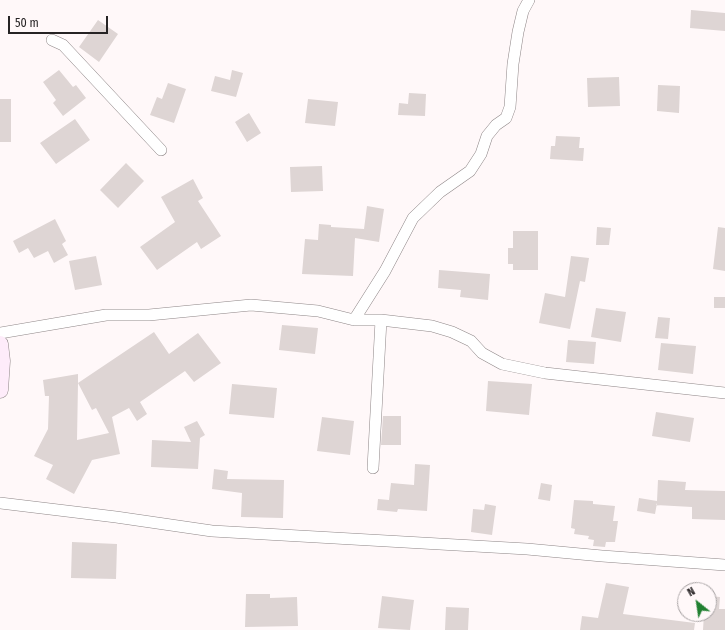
<!DOCTYPE html>
<html>
<head>
<meta charset="utf-8">
<style>
  body { margin:0 }
  #map { position:relative; width:725px; height:630px; overflow:hidden; background:#fff8f9; font-family:"Fira Sans Condensed",sans-serif }
  canvas { display:block }
  .north { position:absolute; left:677px; top:582px; width:40px; height:40px; box-sizing:border-box; background:#fff8f9; border:1px solid #a8a3a4; border-radius:50%; rotate:330deg; font-size:11px; font-weight:700; line-height:16px; text-align:center; color:#262324 }
  .north::after { content:''; display:block; margin:auto; width:14px; height:18px; background:#218031; clip-path:polygon(50% 0,100% 100%,50% 72%,0 100%) }
  .scale { position:absolute; left:8px; top:16px; width:100px; height:18px; box-sizing:border-box; border:2px solid #262324; border-top:0; padding-left:5px; font-size:12px; line-height:14px; white-space:nowrap; color:#262324; -webkit-text-stroke:3px #fff8f9; paint-order:stroke }
</style>
</head>
<body>
<div id="map">
<canvas width="725" height="630"></canvas>
<div class="north">N</div>
<div class="scale">50 m</div>
</div>
<script>
const c = document.querySelector('canvas').getContext('2d');
c.lineJoin = 'round';
function fillPath(path, color) {
  c.fillStyle = color;
  c.fill(path, 'evenodd');
}
function poly(rows) {
  const path = new Path2D();
  for (const r of rows) {
    path.moveTo(r[0], r[1]);
    for (let i = 2; i < r.length; i += 2) path.lineTo(r[i], r[i + 1]);
  }
  return path;
}
function trace(path, color, width, dash) {
  c.strokeStyle = color;
  c.lineWidth = width;
  c.lineCap = dash ? 'butt' : 'round';
  c.setLineDash(dash || []);
  c.stroke(path);
}
const building = poly([
  [691,10,725,13,725,31,690,28],
  [98,20,118,34,99,62,79,47],
  [59,70,73,87,76,85,86,98,63,116,53,103,56,100,43,82],
  [232,70,243,73,236,97,211,91,215,76,230,80],
  [619,77,620,106,588,107,587,78],
  [168,83,186,89,174,123,150,115,157,97,162,99],
  [658,85,680,86,679,113,657,111],
  [409,93,426,94,425,116,398,115,399,103,408,104],
  [0,99,11,99,11,142,0,142],
  [308,99,338,102,335,126,305,123],
  [249,113,261,133,247,142,235,122],
  [75,119,90,140,56,164,40,143],
  [556,136,580,137,579,148,584,148,583,161,550,159,551,146,555,146],
  [126,163,144,181,118,208,100,190],
  [322,166,323,191,291,192,290,167],
  [193,179,203,198,198,201,221,236,201,249,197,242,157,270,140,247,175,222,161,197],
  [367,206,384,209,379,242,355,238,353,276,302,274,305,239,318,240,319,224,331,225,331,227,364,229],
  [55,219,66,241,62,244,68,255,54,263,48,251,34,258,28,248,19,253,13,241],
  [597,227,611,228,609,245,596,245],
  [718,227,725,228,725,271,713,269],
  [513,231,538,231,538,270,513,270,513,264,508,264,508,248,513,248],
  [96,256,102,285,75,290,69,261],
  [571,256,589,258,585,282,580,281,570,329,539,323,545,293,565,297],
  [439,270,490,274,488,300,460,297,461,290,438,288],
  [714,297,725,297,725,308,714,308],
  [596,308,626,312,621,342,591,337],
  [658,317,670,318,668,339,655,338],
  [282,325,318,328,315,354,279,350],
  [154,332,169,354,198,333,221,363,194,382,185,371,140,402,147,414,137,421,129,408,112,417,120,454,92,460,74,494,46,479,53,465,34,456,48,429,49,396,45,396,43,380,78,374,78,383],
  [78,383,92,410,96,408,109,433,77,440],
  [568,340,596,342,594,364,566,362],
  [661,343,696,346,693,374,658,370],
  [488,381,532,384,529,415,486,411],
  [232,384,277,388,274,418,229,414],
  [656,412,694,418,690,442,652,436],
  [383,416,401,416,401,445,381,445],
  [322,417,354,421,350,455,317,451],
  [197,421,205,435,200,438,198,469,151,467,152,440,191,442,184,427],
  [415,464,430,465,427,511,398,509,397,512,377,510,378,499,389,500,391,483,414,485],
  [214,469,228,471,227,479,284,480,283,518,241,517,242,493,212,489],
  [658,480,686,482,685,490,725,491,725,520,692,519,692,507,656,505,657,503,655,514,637,511,639,498,657,501],
  [541,483,552,485,550,501,538,499],
  [574,500,593,501,593,504,615,506,613,521,618,521,615,542,606,542,605,547,593,546,594,540,588,539,589,536,574,534,575,529,571,528],
  [485,504,496,506,492,535,471,532,473,509,484,510],
  [72,542,117,544,116,579,71,578],
  [606,583,629,587,623,614,695,623,694,630,580,630,582,616,598,618],
  [246,594,270,594,270,598,297,597,298,626,245,627],
  [382,596,414,600,410,630,378,628],
  [709,596,720,597,719,609,725,609,725,630,703,630,704,614,709,614],
  [446,607,469,608,468,630,445,630]
]);
const minor = poly([
  [52,40,63,45,161,150],
  [354,320,381,320,432,326,452,332,471,341,482,353,502,364,545,373,725,393],
  [0,333,106,315,149,315,251,305,318,311,354,320,385,271,413,218,440,192,470,171,481,154,487,136,496,125,506,118,510,107,513,64,518,32,523,11,529,0],
  [373,468,381,320],
  [0,503,116,517,212,531,527,549,602,556,725,565]
]);
const secondary = poly([
  [0,344,2,361,0,390]
]);
fillPath(building, '#ded5d4');
trace(minor, '#8e8687', 12);
trace(secondary, '#8e8687', 17);
trace(minor, '#fff', 11);
trace(secondary, '#feecfa', 16);
</script>
</body>
</html>
